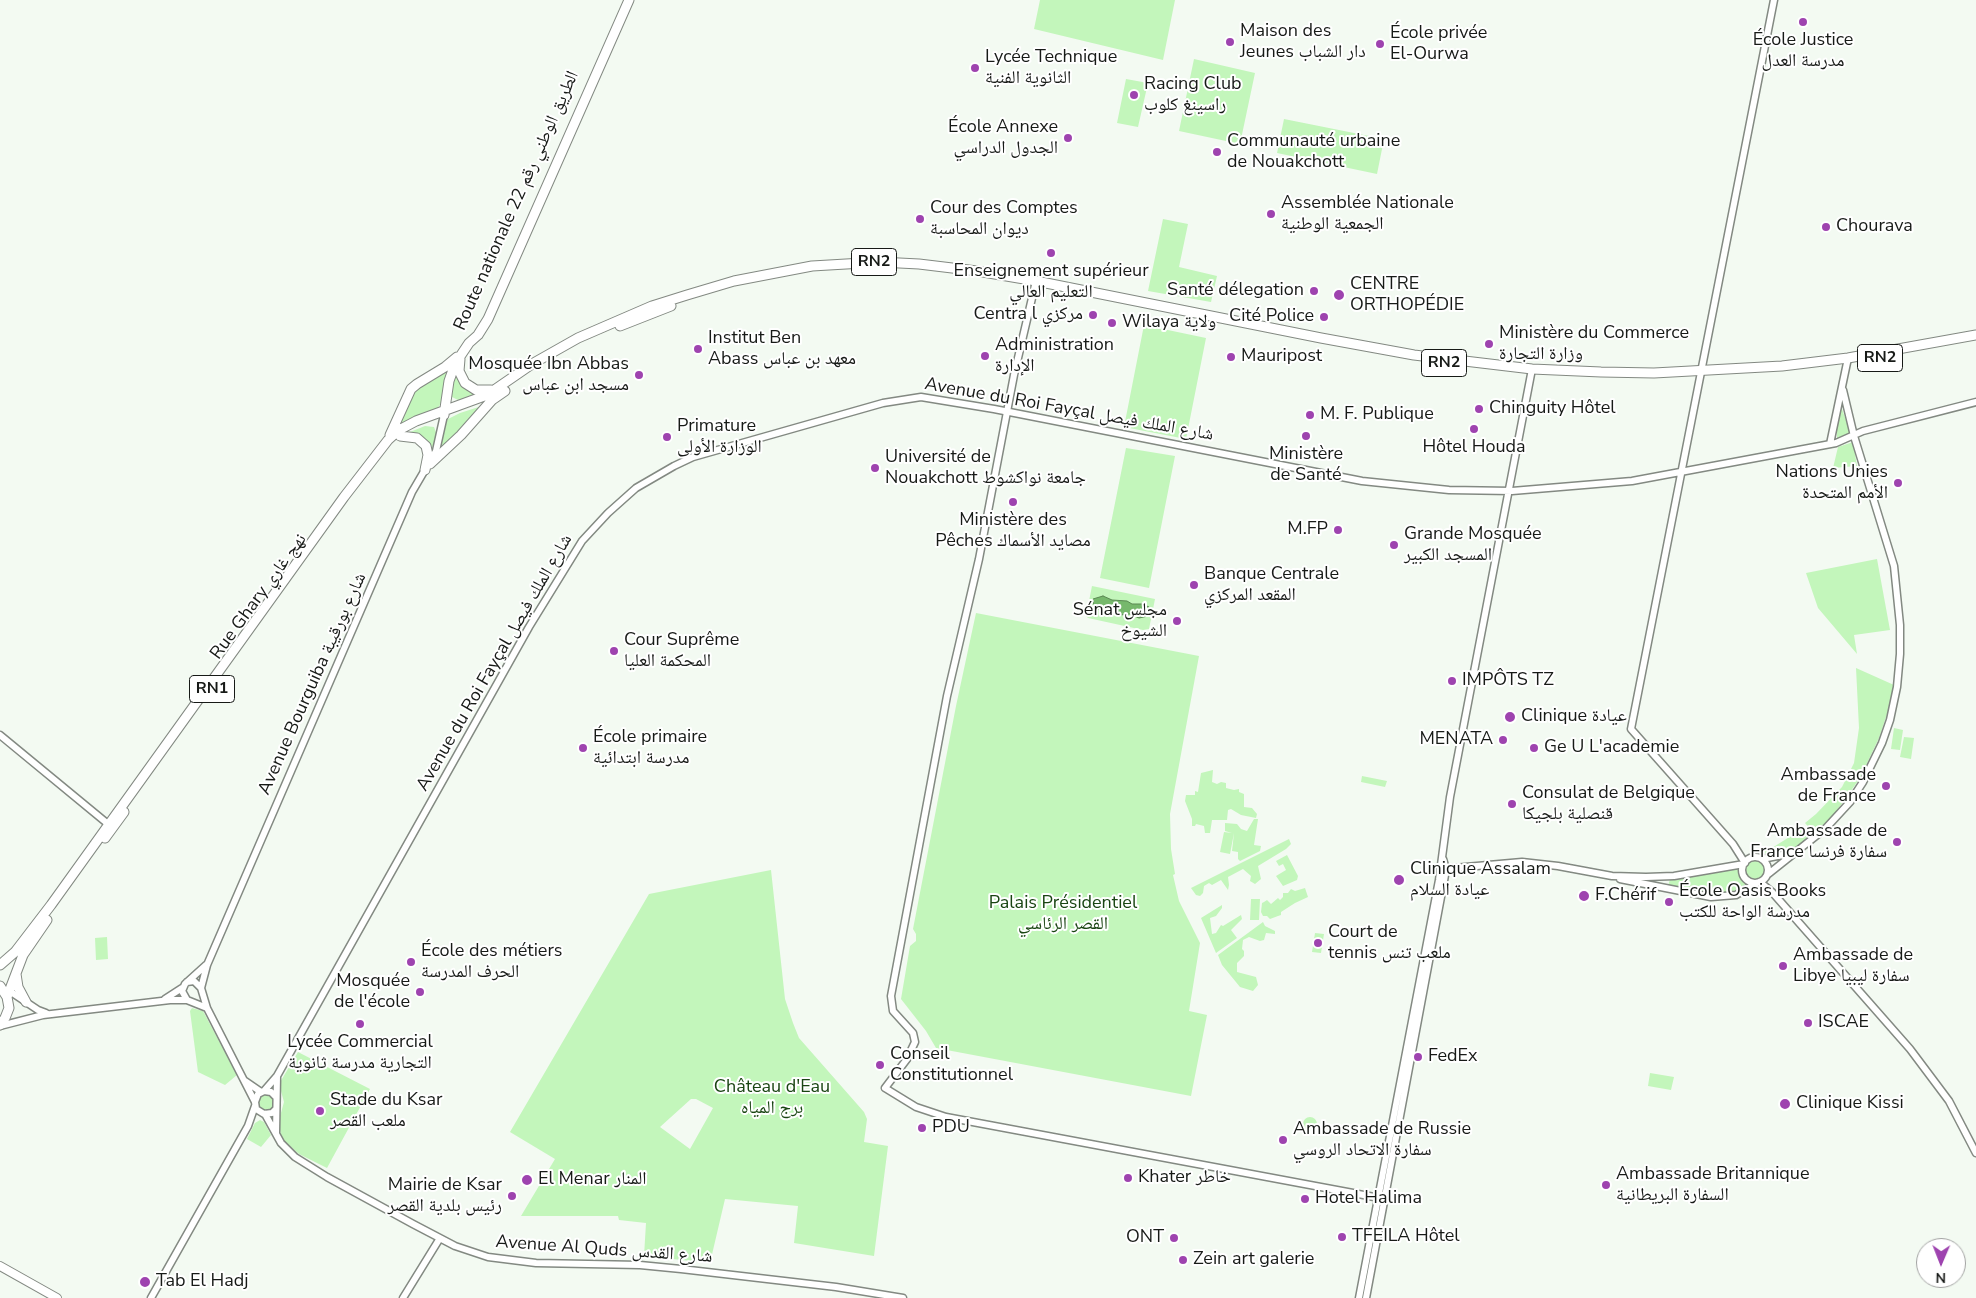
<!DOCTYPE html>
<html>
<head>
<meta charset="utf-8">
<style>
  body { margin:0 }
  #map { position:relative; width:1976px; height:1298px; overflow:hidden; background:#f3faf2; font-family:"Nunito Sans",sans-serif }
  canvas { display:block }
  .north { position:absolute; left:1916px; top:1238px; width:50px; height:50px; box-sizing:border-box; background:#fff; border:1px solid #a2a3a2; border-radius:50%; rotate:181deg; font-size:14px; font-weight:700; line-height:20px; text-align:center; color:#171a17 }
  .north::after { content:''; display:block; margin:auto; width:18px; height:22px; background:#9e43af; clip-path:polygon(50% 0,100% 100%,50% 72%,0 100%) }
</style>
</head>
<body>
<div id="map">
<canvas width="1976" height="1298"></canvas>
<div class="north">N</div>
</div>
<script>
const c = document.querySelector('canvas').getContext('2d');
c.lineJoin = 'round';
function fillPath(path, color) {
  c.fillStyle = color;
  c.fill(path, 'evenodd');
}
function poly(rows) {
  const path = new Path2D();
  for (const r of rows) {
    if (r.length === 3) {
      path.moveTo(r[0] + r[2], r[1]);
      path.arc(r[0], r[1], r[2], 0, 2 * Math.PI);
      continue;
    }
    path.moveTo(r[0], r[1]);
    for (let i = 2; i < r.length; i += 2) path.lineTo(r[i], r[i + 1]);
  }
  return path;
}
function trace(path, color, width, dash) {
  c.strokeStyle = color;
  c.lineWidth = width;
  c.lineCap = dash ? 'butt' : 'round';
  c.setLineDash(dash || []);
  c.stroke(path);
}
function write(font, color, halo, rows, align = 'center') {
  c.font = font + ' "Nunito Sans","Noto Naskh Arabic",sans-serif';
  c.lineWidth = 4;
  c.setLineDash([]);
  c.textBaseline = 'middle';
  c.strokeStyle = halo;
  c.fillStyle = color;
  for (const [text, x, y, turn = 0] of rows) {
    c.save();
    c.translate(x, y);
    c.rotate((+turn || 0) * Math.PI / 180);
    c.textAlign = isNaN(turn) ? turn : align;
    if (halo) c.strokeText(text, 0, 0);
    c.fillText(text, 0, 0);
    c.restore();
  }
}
const green = poly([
  [1040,0,1175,0,1163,60,1034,29],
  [1194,59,1255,73,1240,144,1179,131],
  [1126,79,1148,83,1138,127,1117,123],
  [1284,119,1384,139,1377,174,1277,153],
  [1163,219,1188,224,1179,267,1217,276,1211,302,1148,291],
  [1144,325,1206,338,1186,439,1124,427],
  [450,366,445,379,441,403,437,409,398,426,416,389],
  [456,370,479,393,460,401,452,397,450,393],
  [485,405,471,416,440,451,445,424,448,419,460,413],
  [1841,406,1851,435,1837,439,1837,417],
  [425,426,434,427,437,435,431,450,423,437,405,434],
  [1853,442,1857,466,1833,468,1838,447],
  [1126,448,1175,456,1149,588,1100,578],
  [1877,559,1890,630,1854,635,1857,654,1818,608,1806,573],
  [1092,586,1155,599,1149,629,1143,630,1088,618,1086,616],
  [976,613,1199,656,1170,814,1171,849,1175,874,1173,875,1179,901,1200,943,1189,1011,1207,1015,1191,1096,936,1048,926,1031,901,999,910,946,916,941,916,934,913,929,956,706],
  [1856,668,1894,685,1889,708,1879,738,1860,778,1833,816,1814,833,1805,823,1816,814,1842,787,1854,763,1859,728],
  [1894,728,1903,730,1900,750,1891,749],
  [1904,737,1914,738,1911,759,1900,757],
  [1213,770,1212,782,1217,784,1221,782,1226,783,1226,788,1234,790,1239,789,1239,792,1244,794,1244,807,1252,808,1257,814,1256,818,1241,815,1231,809,1228,810,1227,820,1212,820,1210,833,1205,833,1204,826,1196,824,1195,826,1192,826,1192,819,1185,801,1186,795,1195,795,1195,791,1198,792,1201,773],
  [1362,776,1387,781,1385,787,1361,782],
  [1254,819,1258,819,1254,845,1261,846,1260,851,1240,861,1238,859,1238,852,1232,851,1234,833,1230,854,1220,852,1224,832,1232,833,1225,831,1225,823,1237,824,1241,829,1247,831],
  [1804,828,1810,836,1793,850,1780,855,1763,857,1754,855,1775,846],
  [1289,839,1291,844,1286,849,1258,866,1261,879,1255,884,1250,881,1251,876,1243,869,1228,877,1229,885,1228,890,1221,880,1212,885,1209,883,1204,886,1203,893,1200,896,1196,895,1191,888],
  [1287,855,1298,876,1297,880,1283,886,1276,876,1286,870,1283,864,1279,866,1276,861],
  [1756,870,10],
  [1739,865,1742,878,1746,882,1751,884,1739,890,1716,894,1668,886,1670,879],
  [771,870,785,999,793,1023,799,1038,864,1112,867,1119,864,1142,888,1146,874,1256,794,1243,798,1206,725,1199,710,1263,644,1256,646,1223,619,1220,618,1216,521,1216,555,1159,510,1132,649,894],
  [691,1099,696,1099,713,1108,690,1149,660,1127],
  [1305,888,1308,897,1295,903,1281,912,1281,915,1278,916,1270,919,1267,916,1263,916,1261,912,1262,903,1264,902,1267,900,1271,904,1278,898,1280,900,1283,897,1283,893,1288,893,1291,889,1295,891],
  [1251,899,1260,899,1259,920,1250,920],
  [1222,905,1222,908,1216,916,1210,918,1212,934,1216,933,1221,925,1223,926,1241,915,1242,919,1231,930,1237,938,1216,953,1201,918],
  [1263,922,1265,926,1275,931,1275,934,1266,933,1264,940,1260,941,1249,937,1243,940,1242,949,1244,951,1244,956,1237,963,1237,972,1256,977,1258,985,1253,991,1240,987,1222,965,1218,955],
  [1315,933,1324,934,1321,953,1312,952],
  [107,937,108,959,96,960,95,938],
  [192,1008,203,1011,237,1075,225,1085,198,1072,190,1011],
  [298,1052,370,1089,327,1168,299,1154,281,1138,279,1120,284,1102,279,1084],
  [1650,1073,1674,1077,1671,1090,1648,1086],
  [266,1103,9],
  [1310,1124,7],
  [260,1120,264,1122,271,1135,261,1147,247,1139,255,1123]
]);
const water = poly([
  [1103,596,1112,600,1127,601,1132,604,1142,604,1149,607,1151,613,1148,616,1139,618,1130,614,1120,615,1110,611,1103,611,1094,607,1093,599,1103,596]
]);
const minor = poly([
  [1036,281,1014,375,979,559,947,696,891,996,893,1011,913,1033,915,1042,907,1059,885,1088,916,1107,946,1117,1385,1199],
  [1830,444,1848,358],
  [0,735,108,824],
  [1755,870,13],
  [1762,859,1793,853],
  [1745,863,1733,844,1631,729,1774,0],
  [1443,869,1522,862,1558,866,1612,876,1646,877,1674,876,1744,864],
  [1767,875,1826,828,1850,802,1863,782,1882,743,1890,720,1897,687,1900,654,1900,625,1894,566,1854,436,1843,390],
  [1620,879,1711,897,1736,895,1759,882],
  [1760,882,1772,892,1910,1049,1949,1101,1976,1153],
  [206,965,185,984,182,991,187,1000,207,1008],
  [187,982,194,981,201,988,207,1008,255,1102],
  [201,988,207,965,412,492,436,451,444,415],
  [8,990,38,1010,46,1013],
  [165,999,182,988],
  [0,1026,43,1015,170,1000,187,1000],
  [245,1081,261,1092],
  [264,1091,277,1076,529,627,582,541,608,513,636,488,674,466,693,457,883,403,921,397,994,409,1362,481,1449,490,1512,491,1632,481,1836,443,1863,431,1976,402],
  [276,1109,272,1113,264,1114,256,1109,255,1102,258,1094,264,1091,271,1092,276,1097],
  [265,1114,281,1143,295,1157,327,1177,413,1224,455,1246,488,1257,536,1263,640,1265,681,1269,836,1287,903,1298],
  [276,1133,277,1076],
  [151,1298,248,1126,255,1106],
  [403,1298,440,1238],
  [1359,1298,1439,880,1450,797,1532,369],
  [1366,1298,1444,881,1446,869,1443,859]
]);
const major = poly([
  [0,1266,57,1298]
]);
const highway = poly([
  [620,326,671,306],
  [460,359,459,371,465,383,476,390,491,390],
  [444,415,449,381,455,364,469,343,478,335,488,319,629,0],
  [396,426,400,436,417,438,426,446,428,455,425,470],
  [390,435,411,389,417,384,445,367,457,357],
  [430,464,461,435,492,400,505,391],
  [105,838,124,812],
  [0,965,15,952,51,905,344,497,388,440,399,430,416,421,487,395,532,364,578,338,652,306,687,295,734,281,812,266,880,262,919,264,977,271,1036,281,1321,338,1414,355,1532,369,1601,372,1654,373,1782,366,1848,358,1976,335],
  [16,974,18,987,26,1002],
  [0,986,7,997,9,1008,5,1018,0,1025],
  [7,997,23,955,47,920]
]);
const markers = [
  [1803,22,5,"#9e43af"],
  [1230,42,5,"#9e43af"],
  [1380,44,5,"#9e43af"],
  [975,68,5,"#9e43af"],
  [1134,95,5,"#9e43af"],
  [1068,138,5,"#9e43af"],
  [1217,152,5,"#9e43af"],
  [1271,214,5,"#9e43af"],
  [920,219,5,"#9e43af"],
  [1826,227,5,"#9e43af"],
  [1051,253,5,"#9e43af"],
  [1314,291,5,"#9e43af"],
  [1339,295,6,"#9e43af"],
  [1093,315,5,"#9e43af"],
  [1324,317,5,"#9e43af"],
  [1112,323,5,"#9e43af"],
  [1489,344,5,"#9e43af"],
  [698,349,5,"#9e43af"],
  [985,356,5,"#9e43af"],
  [1231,357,5,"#9e43af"],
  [639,375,5,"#9e43af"],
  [1479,409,5,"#9e43af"],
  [1310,415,5,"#9e43af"],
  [1474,429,5,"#9e43af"],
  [1306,436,5,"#9e43af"],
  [667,437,5,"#9e43af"],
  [875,468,5,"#9e43af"],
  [1898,483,5,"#9e43af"],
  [1013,502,5,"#9e43af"],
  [1338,530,5,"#9e43af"],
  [1394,545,5,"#9e43af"],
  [1194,585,5,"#9e43af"],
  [1177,621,5,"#9e43af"],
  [614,651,5,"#9e43af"],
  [1452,681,5,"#9e43af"],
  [1510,717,6,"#9e43af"],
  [1503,740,5,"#9e43af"],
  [583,748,5,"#9e43af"],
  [1534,748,5,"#9e43af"],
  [1886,786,5,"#9e43af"],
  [1512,804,5,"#9e43af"],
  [1897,842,5,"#9e43af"],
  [1399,880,6,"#9e43af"],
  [1584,896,6,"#9e43af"],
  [1669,902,5,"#9e43af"],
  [1318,943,5,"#9e43af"],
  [411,962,5,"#9e43af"],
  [1783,966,5,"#9e43af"],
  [420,992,5,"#9e43af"],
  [1808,1023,5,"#9e43af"],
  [360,1024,5,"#9e43af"],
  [1418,1057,5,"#9e43af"],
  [880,1065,5,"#9e43af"],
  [1785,1104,6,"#9e43af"],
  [320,1111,5,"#9e43af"],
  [922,1128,5,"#9e43af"],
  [1283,1140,5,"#9e43af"],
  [1128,1178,5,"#9e43af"],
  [527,1180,6,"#9e43af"],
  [1606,1185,5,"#9e43af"],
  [512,1196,5,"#9e43af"],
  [1305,1199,5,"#9e43af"],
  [1342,1237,5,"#9e43af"],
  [1174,1238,5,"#9e43af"],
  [1183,1260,5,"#9e43af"],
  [145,1282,6,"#9e43af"]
];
const shields = [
  [874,262,45],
  [1880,358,45],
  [1444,363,45],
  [212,689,45]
];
const shieldNames = [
  ["RN2",874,262],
  ["RN2",1880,358],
  ["RN2",1444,363],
  ["RN1",212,689]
];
const poiNames = [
  ["Maison des",1240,32],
  ["Jeunes دار الشباب",1240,53],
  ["École privée",1390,34],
  ["El-Ourwa",1390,55],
  ["École Justice",1803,41,"center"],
  ["مدرسة العدل",1803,62,"center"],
  ["Lycée Technique",985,58],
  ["الثانوية الفنية",985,79],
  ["Racing Club",1144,85],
  ["راسينغ كلوب",1144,106],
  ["École Annexe",1058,128,"right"],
  ["الجدول الدراسي",1058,149,"right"],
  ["Communauté urbaine",1227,142],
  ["de Nouakchott",1227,163],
  ["Assemblée Nationale",1281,204],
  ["الجمعية الوطنية",1281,225],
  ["Cour des Comptes",930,209],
  ["ديوان المحاسبة",930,230],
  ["Chourava",1836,227],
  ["Enseignement supérieur",1051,272,"center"],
  ["التعليم العالي",1051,293,"center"],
  ["CENTRE",1350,285],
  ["ORTHOPÉDIE",1350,306],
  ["Santé délegation",1304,291,"right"],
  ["Centra l مركزي",1083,315,"right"],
  ["Cité Police",1314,317,"right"],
  ["Wilaya ولاية",1122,323],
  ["Ministère du Commerce",1499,334],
  ["وزارة التجارة",1499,355],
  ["Institut Ben",708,339],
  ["Abass معهد بن عباس",708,360],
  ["Administration",995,346],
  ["الإدارة",995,367],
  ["Mauripost",1241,357],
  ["Mosquée Ibn Abbas",629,365,"right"],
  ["مسجد ابن عباس",629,386,"right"],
  ["Chinguity Hôtel",1489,409],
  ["M. F. Publique",1320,415],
  ["Primature",677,427],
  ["الوزارة الأولى",677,448],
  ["Hôtel Houda",1474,448,"center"],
  ["Ministère",1306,455,"center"],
  ["de Santé",1306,476,"center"],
  ["Université de",885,458],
  ["Nouakchott جامعة نواكشوط",885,479],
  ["Nations Unies",1888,473,"right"],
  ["الأمم المتحدة",1888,494,"right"],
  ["Ministère des",1013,521,"center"],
  ["Pêches مصايد الأسماك",1013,542,"center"],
  ["M.FP",1328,530,"right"],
  ["Grande Mosquée",1404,535],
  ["المسجد الكبير",1404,556],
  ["Banque Centrale",1204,575],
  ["المقعد المركزي",1204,596],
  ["Sénat مجلس",1167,611,"right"],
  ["الشيوخ",1167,632,"right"],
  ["Cour Suprême",624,641],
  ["المحكمة العليا",624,662],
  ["IMPÔTS TZ",1462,681],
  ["Clinique عيادة",1521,717],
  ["École primaire",593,738],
  ["مدرسة ابتدائية",593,759],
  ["MENATA",1493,740,"right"],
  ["Ge U L'academie",1544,748],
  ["Ambassade",1876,776,"right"],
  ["de France",1876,797,"right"],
  ["Consulat de Belgique",1522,794],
  ["قنصلية بلجيكا",1522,815],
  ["Ambassade de",1887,832,"right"],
  ["France سفارة فرنسا",1887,853,"right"],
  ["Clinique Assalam",1410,870],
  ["عيادة السلام",1410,891],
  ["École Oasis Books",1679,892],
  ["مدرسة الواحة للكتب",1679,913],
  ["F.Chérif",1595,896],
  ["Court de",1328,933],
  ["tennis ملعب تنس",1328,954],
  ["École des métiers",421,952],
  ["الحرف المدرسة",421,973],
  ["Ambassade de",1793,956],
  ["Libye سفارة ليبيا",1793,977],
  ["Mosquée",410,982,"right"],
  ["de l'école",410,1003,"right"],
  ["ISCAE",1818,1023],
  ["Lycée Commercial",360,1043,"center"],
  ["التجارية مدرسة ثانوية",360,1064,"center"],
  ["Conseil",890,1055],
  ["Constitutionnel",890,1076],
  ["FedEx",1428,1057],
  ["Stade du Ksar",330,1101],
  ["ملعب القصر",330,1122],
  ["Clinique Kissi",1796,1104],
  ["PDU",932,1128],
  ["Ambassade de Russie",1293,1130],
  ["سفارة الاتحاد الروسي",1293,1151],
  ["Ambassade Britannique",1616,1175],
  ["السفارة البريطانية",1616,1196],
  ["Khater خاطر",1138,1178],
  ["El Menar المنار",538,1180],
  ["Mairie de Ksar",502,1186,"right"],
  ["رئيس بلدية القصر",502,1207,"right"],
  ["Hotel Halima",1315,1199],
  ["TFEILA Hôtel",1352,1237],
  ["ONT",1164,1238,"right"],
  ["Zein art galerie",1193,1260],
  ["Tab El Hadj",156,1282]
];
const streetNames = [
  ["Route nationale 22 الطريق الوطني رقم",517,201,-66],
  ["Avenue du Roi Fayçal شارع الملك فيصل",1069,410,10],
  ["Rue Ghary نهج غاري",259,597,-54],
  ["Avenue du Roi Fayçal شارع الملك فيصل",495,663,-60],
  ["Avenue Bourguiba شارع بورقيبة",313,684,-66],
  ["Avenue Al Quds شارع القدس",604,1250,4]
];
const parkNames = [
  ["Palais Présidentiel",1063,904],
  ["القصر الرئاسي",1063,925],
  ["Château d'Eau",772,1088],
  ["برج المياه",772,1109]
];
fillPath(green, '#c3f6bb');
fillPath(water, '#76b86c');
trace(water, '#5a8952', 1);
trace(minor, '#838982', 9);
trace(major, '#838982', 10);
trace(highway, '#838982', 11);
trace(minor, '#fff', 6);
trace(major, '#fff', 8);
trace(highway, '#fff', 9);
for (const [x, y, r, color] of markers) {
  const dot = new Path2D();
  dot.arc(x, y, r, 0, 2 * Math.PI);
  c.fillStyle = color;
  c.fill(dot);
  trace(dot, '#fff', 2);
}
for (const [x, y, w] of shields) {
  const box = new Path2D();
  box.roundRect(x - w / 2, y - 13.5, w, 27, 4);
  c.fillStyle = '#fff';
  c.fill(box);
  trace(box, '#171a17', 1);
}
write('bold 16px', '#171a17', null, shieldNames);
write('18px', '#171a17', '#fff', poiNames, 'left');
write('18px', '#171a17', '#fff', streetNames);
write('18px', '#194512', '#fff', parkNames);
</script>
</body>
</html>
